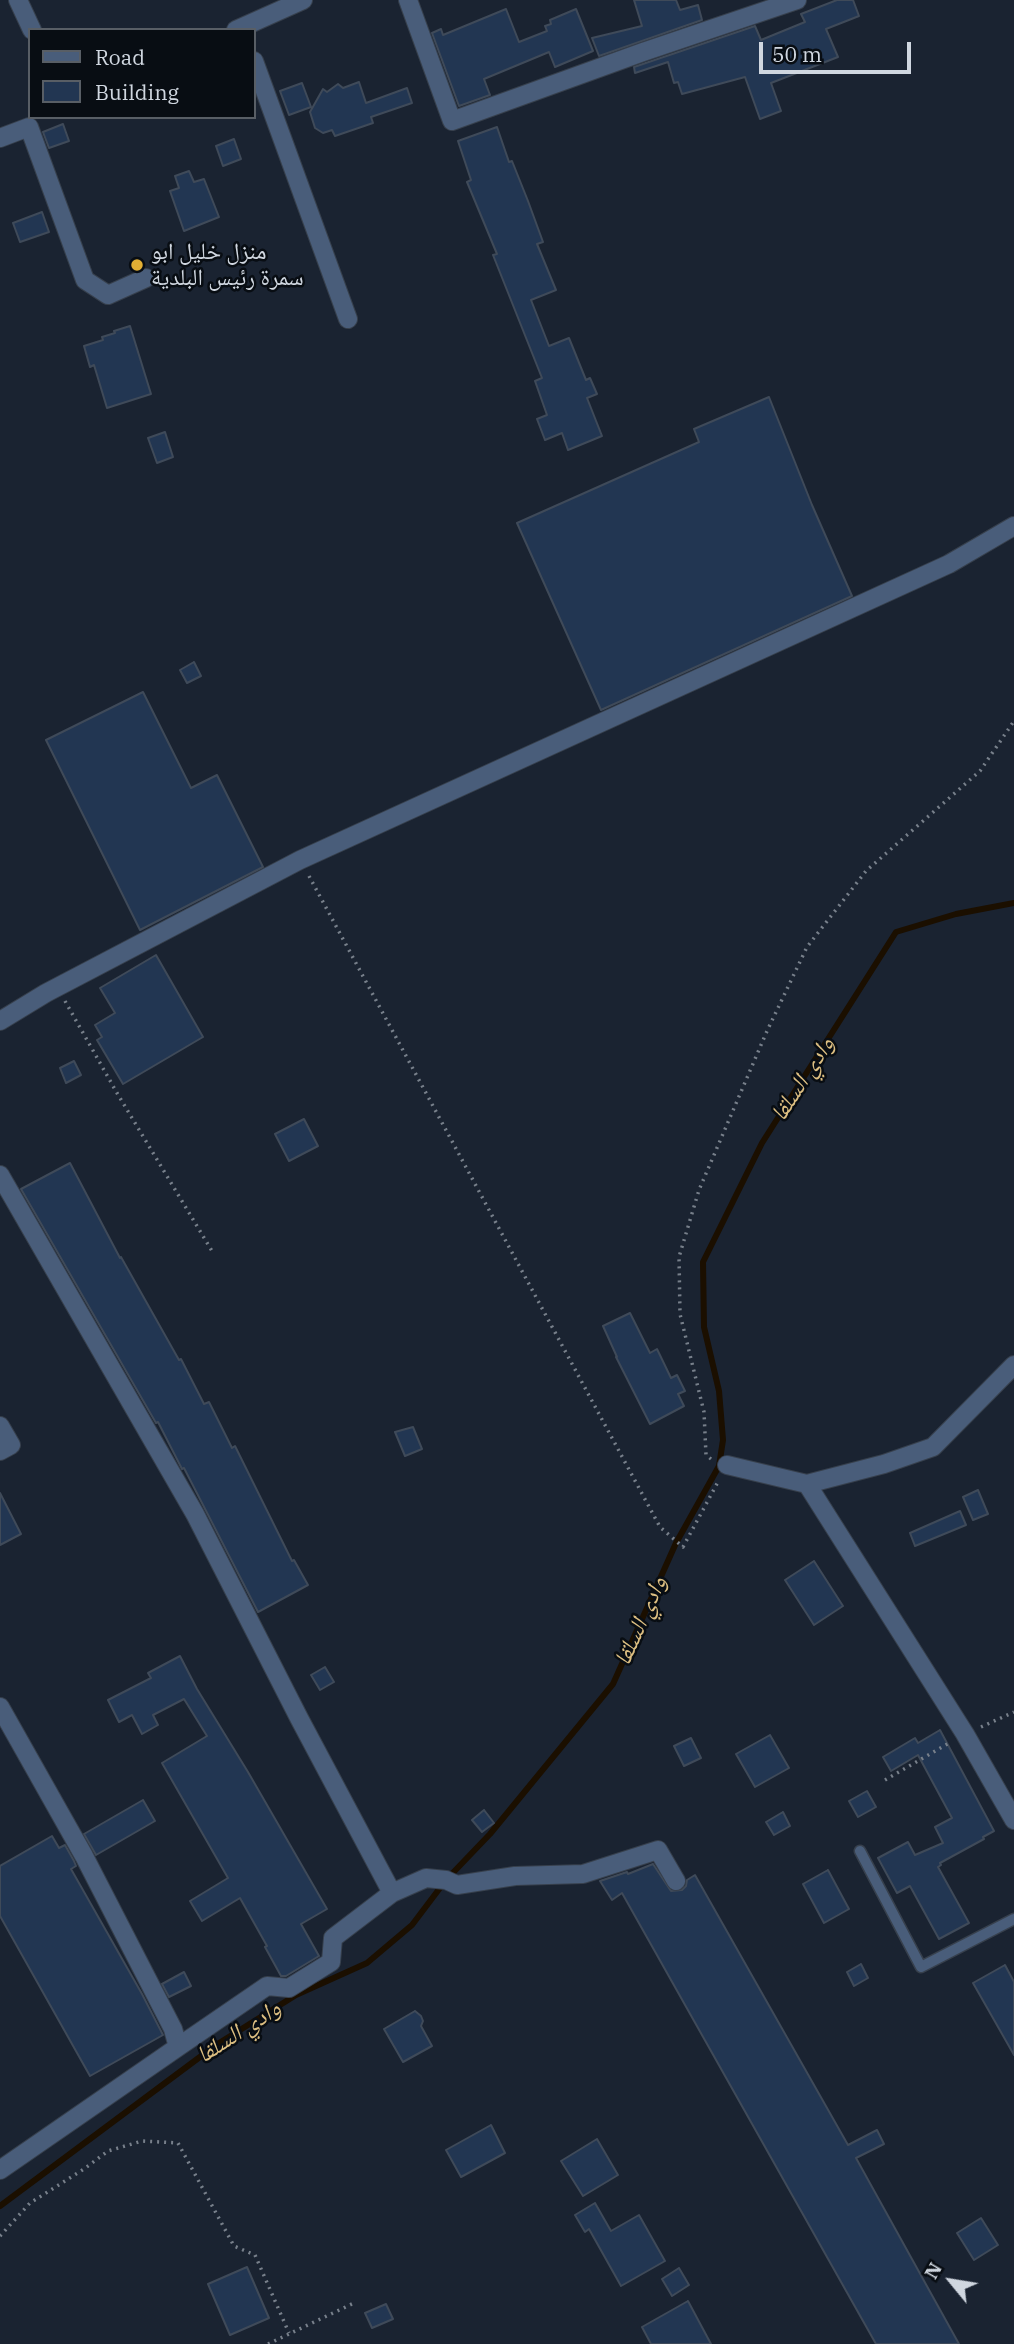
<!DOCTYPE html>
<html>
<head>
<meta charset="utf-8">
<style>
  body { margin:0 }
  #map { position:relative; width:1014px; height:2344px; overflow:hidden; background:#1a2331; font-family:"IBM Plex Serif",serif }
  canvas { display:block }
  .legend { position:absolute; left:28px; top:28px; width:228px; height:91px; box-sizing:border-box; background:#080d13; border:2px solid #585e65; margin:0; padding:9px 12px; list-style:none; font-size:21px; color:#d0d7e0 }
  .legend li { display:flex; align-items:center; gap:14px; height:35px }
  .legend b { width:35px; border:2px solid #585e65 }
  .north { position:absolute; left:916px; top:2246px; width:70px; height:70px; -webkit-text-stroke:5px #080d13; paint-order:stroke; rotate:300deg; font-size:19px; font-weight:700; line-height:28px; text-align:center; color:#d0d7e0 }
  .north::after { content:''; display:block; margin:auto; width:24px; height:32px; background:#d0d7e0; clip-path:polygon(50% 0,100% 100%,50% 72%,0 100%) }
  .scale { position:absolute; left:759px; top:42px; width:152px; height:32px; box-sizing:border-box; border:4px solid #d0d7e0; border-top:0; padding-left:9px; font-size:21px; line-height:24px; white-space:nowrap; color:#d0d7e0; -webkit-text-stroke:5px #080d13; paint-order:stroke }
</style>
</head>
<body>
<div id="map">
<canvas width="1014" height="2344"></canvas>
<ul class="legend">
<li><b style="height:9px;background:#495d7a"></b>Road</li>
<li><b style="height:19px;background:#223652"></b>Building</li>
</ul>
<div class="north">N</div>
<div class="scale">50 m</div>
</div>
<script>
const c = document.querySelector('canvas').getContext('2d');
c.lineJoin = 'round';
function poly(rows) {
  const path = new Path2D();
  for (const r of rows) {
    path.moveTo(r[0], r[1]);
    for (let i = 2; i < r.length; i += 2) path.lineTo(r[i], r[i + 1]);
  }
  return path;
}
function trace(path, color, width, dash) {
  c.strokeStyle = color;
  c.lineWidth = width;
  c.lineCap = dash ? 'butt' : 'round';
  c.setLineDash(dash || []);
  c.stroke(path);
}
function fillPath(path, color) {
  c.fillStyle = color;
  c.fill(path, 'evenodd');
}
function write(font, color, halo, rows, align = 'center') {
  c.font = font + ' "IBM Plex Serif","Noto Naskh Arabic",serif';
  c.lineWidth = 5;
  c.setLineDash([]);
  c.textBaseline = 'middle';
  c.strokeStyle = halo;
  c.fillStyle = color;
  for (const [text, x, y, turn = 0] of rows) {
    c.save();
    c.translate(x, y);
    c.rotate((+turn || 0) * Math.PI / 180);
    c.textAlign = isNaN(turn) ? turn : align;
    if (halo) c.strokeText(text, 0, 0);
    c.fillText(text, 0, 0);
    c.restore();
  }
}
const stream = poly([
  [0,2206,216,2045,296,1995,367,1963,412,1925,446,1880,490,1834,613,1684,676,1543,719,1466,723,1440,719,1391,704,1327,703,1262,762,1143,896,932,956,914,1014,903]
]);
const building = poly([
  [634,0,676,0,680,10,698,5,702,20,599,56,592,38,642,26,634,0],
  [837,0,853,0,859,16,826,29,838,57,771,83,781,111,760,119,745,77,682,94,678,82,674,83,668,62,635,73,634,67,755,26,761,40,805,22,801,14,837,0],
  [506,9,519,42,547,31,545,26,551,24,550,20,576,9,593,51,555,67,549,52,484,79,490,95,459,106,432,33,441,29,443,35,506,9],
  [359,82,366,103,407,88,412,103,371,117,373,123,335,136,332,130,323,133,315,128,310,112,323,89,327,92,338,84,343,88,359,82],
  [302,83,311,107,289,115,280,91,302,83],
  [63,124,69,141,49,148,43,132,63,124],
  [497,127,509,162,512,161,528,201,543,242,537,244,556,290,531,300,549,346,569,338,586,380,590,378,597,394,587,398,602,436,568,450,562,433,545,440,537,419,547,415,535,381,542,378,493,255,497,254,467,182,471,180,458,141,497,127],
  [234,139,241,159,223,166,216,146,234,139],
  [189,171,194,182,204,179,219,217,184,231,170,191,179,188,175,176,189,171],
  [42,212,49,232,20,242,13,223,42,212],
  [130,326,151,394,107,408,94,365,90,367,84,346,103,340,102,337,115,333,114,331,130,326],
  [769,397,812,505,852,596,601,710,517,523,699,442,694,429,769,397],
  [165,432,173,457,157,463,148,438,165,432],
  [194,662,201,676,187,683,180,670,194,662],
  [143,692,191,788,217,775,263,867,140,930,46,740,143,692],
  [156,955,203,1037,123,1084,97,1040,102,1037,95,1025,115,1013,100,988,156,955],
  [74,1061,81,1075,66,1083,60,1068,74,1061],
  [304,1119,318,1146,289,1161,275,1134,304,1119],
  [70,1163,120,1258,121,1257,179,1360,181,1359,204,1404,209,1402,232,1448,235,1446,292,1561,294,1560,308,1585,258,1612,184,1468,182,1469,158,1422,156,1423,21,1189,70,1163],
  [630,1313,650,1353,657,1349,671,1378,677,1375,685,1391,678,1394,684,1406,650,1424,616,1357,617,1357,603,1326,630,1313],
  [413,1427,422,1449,405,1456,395,1432,413,1427],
  [978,1490,988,1514,973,1520,963,1497,978,1490],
  [0,1493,21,1534,0,1545,0,1493],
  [960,1511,966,1525,915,1546,910,1533,960,1511],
  [814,1561,843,1606,814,1625,785,1580,814,1561],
  [180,1656,197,1689,248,1772,327,1909,301,1924,319,1956,286,1976,281,1976,265,1947,267,1946,240,1898,202,1921,190,1901,228,1878,162,1763,207,1736,184,1699,153,1715,158,1725,142,1734,132,1715,119,1722,108,1700,151,1678,148,1673,180,1656],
  [325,1667,334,1682,320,1690,311,1675,325,1667],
  [940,1730,994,1831,983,1837,984,1839,940,1863,941,1865,938,1867,969,1923,939,1939,910,1886,897,1893,878,1858,908,1842,915,1855,943,1843,935,1827,952,1818,918,1755,891,1771,883,1757,915,1738,918,1743,940,1730],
  [770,1735,789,1768,755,1787,736,1754,770,1735],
  [691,1738,701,1758,684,1766,674,1746,691,1738],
  [867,1791,876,1807,858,1817,849,1801,867,1791],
  [143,1800,155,1821,96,1855,84,1834,143,1800],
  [484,1810,494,1823,482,1832,472,1820,484,1810],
  [783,1812,790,1826,774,1835,766,1822,783,1812],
  [52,1836,59,1848,65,1845,74,1861,76,1866,71,1869,142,1994,163,2035,90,2076,0,1916,0,1866,52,1836],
  [653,1864,671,1891,682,1890,686,1886,687,1880,695,1875,848,2145,877,2130,884,2144,856,2158,959,2344,876,2344,622,1893,612,1900,600,1881,627,1872,628,1874,653,1864],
  [828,1870,849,1909,824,1923,803,1884,828,1870],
  [861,1964,868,1978,854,1986,847,1972,861,1964],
  [1005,1965,1014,1982,1014,2055,973,1983,1005,1965],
  [184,1972,191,1986,169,1997,162,1984,184,1972],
  [415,2011,421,2016,423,2021,421,2026,432,2046,403,2062,384,2029,415,2011],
  [491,2125,505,2153,461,2177,446,2150,491,2125],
  [597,2139,618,2175,583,2196,561,2161,597,2139],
  [595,2203,611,2231,639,2215,665,2261,621,2286,589,2229,585,2232,575,2215,595,2203],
  [981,2218,998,2245,974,2260,957,2233,981,2218],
  [247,2267,269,2318,230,2335,208,2284,247,2267],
  [679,2268,689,2285,672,2296,662,2279,679,2268],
  [688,2301,711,2344,651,2344,642,2327,688,2301],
  [386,2304,393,2319,372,2328,365,2313,386,2304]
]);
const path = poly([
  [309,876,660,1527,683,1547,719,1480],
  [65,1001,117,1093,212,1251],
  [711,1459,706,1455,704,1412,680,1314,679,1257,699,1190,767,1031,807,947,866,871,980,771,1014,721],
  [981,1727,1014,1712],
  [885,1780,949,1743],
  [0,2236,30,2203,84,2169,108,2151,142,2141,178,2143,234,2246,255,2255,289,2333],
  [268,2344,356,2302]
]);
const lane = poly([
  [860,1851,921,1967,1014,1919]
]);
const street = poly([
  [18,0,32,30],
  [408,0,452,121,643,52,797,0],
  [236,30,303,0],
  [254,61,348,319],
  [0,138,29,127,85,280,108,295,146,278],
  [0,1021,46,993,300,860,949,564,1014,526],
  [0,1175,195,1514,299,1718,392,1893],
  [0,1426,11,1445,0,1451],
  [727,1465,807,1484,965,1734,1014,1820],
  [807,1484,884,1464,933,1447,1014,1365],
  [0,1707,84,1856,173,2029,178,2047,0,2170],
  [178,2047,267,1986,289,1988,331,1962,333,1938,392,1893,426,1878,446,1880,457,1885,515,1876,583,1874,658,1850,676,1881]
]);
const markers = [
  [137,265,7,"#e2af34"]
];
const poiNames = [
  ["منزل خليل ابو",151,252],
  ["سمرة رئيس البلدية",151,278]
];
const waterNames = [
  ["وادي السلقا",803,1079,-57],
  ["وادي السلقا",641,1621,-66],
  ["وادي السلقا",239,2032,-33]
];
trace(stream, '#1b0f00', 6);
fillPath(building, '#223652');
trace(building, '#3f4a59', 2);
trace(lane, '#37404d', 13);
trace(street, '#37404d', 20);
trace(path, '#78808b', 3.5, [2, 5]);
trace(lane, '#495d7a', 10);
trace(street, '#495d7a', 18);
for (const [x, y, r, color] of markers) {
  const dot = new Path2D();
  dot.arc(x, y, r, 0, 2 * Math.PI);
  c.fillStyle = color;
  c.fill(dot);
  trace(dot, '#080d13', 2.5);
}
write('23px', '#d0d7e0', '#080d13', poiNames, 'left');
write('italic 24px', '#ddbf82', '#080d13', waterNames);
</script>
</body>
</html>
